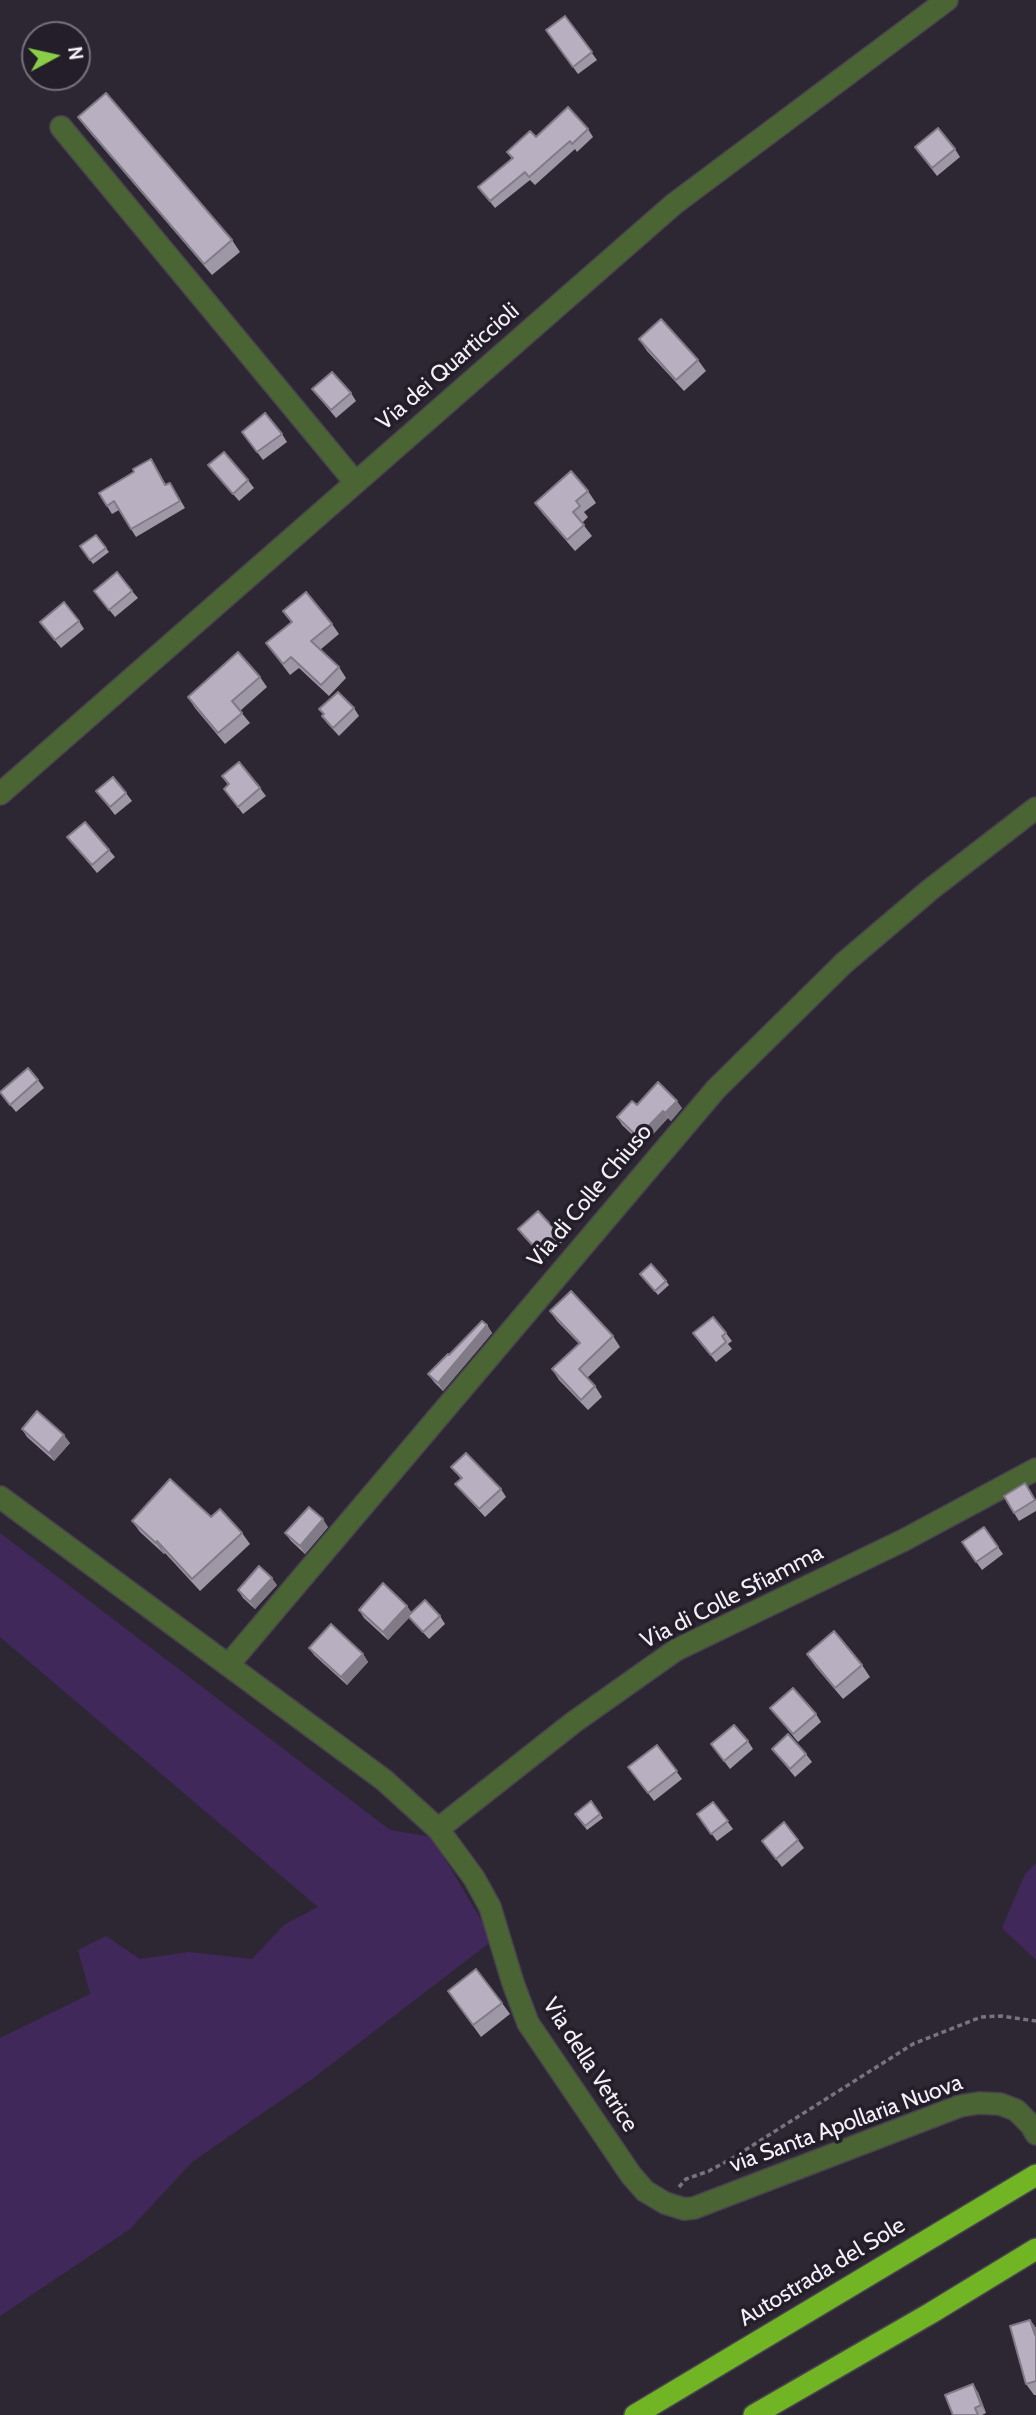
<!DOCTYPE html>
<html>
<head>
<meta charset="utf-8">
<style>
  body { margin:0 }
  #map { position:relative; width:1036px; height:2415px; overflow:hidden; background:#2d2734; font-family:Cabin,sans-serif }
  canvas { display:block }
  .north { position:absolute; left:21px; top:21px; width:70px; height:70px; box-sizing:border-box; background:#231e2a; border:2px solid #76727c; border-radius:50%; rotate:82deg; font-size:19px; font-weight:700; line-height:28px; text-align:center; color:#f3f0f8 }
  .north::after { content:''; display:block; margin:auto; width:24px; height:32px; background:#8ace47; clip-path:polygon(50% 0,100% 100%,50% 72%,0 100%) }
</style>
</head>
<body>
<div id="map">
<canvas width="1036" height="2415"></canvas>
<div class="north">N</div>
</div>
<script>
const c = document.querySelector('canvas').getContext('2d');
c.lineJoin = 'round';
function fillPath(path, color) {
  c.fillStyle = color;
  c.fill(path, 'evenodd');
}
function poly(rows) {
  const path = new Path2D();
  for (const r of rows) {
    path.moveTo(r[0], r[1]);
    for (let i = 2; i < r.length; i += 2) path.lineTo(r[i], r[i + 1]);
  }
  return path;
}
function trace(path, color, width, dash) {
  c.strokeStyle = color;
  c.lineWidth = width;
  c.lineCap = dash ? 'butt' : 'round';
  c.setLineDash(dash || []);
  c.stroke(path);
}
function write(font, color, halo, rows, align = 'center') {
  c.font = font + ' Cabin,sans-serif';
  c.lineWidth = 7;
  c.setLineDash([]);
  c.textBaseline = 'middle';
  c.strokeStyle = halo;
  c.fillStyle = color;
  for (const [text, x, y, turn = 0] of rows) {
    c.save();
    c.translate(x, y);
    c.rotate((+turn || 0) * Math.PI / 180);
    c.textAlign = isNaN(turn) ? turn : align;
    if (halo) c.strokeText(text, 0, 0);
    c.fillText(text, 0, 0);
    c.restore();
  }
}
const green = poly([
  [0,1533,390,1830,432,1837,493,1940,312,2079,192,2162,130,2229,0,2316,0,2038,90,1994,78,1950,106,1936,140,1959,189,1952,252,1959,285,1924,318,1907,0,1637],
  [1036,1863,1036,1960,1002,1928,1025,1874]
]);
const path = poly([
  [679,2187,686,2179,709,2171,731,2159,913,2044,981,2017,1001,2016,1036,2021]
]);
const minor = poly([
  [61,127,355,482],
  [0,794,674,204,947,0],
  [0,1497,384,1780,438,1829,474,1878,490,1907,513,1983,528,2023,631,2175,645,2191,665,2203,684,2209,694,2208,960,2106,979,2103,1000,2104,1016,2110,1031,2125,1036,2134],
  [229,1664,716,1089,844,963,931,889,1036,808],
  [438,1829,574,1722,676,1650,904,1540,1036,1469]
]);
const highway = poly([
  [635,2415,1036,2175],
  [754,2415,931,2313,1036,2249]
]);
const wall = poly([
  [565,16,597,60,578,74,546,30],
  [78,117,232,240,240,252,212,275,86,128],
  [588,129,593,137,577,152,575,149,535,185,530,180,495,208,478,187,512,159,507,152,536,137],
  [915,147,955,149,960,157,937,176],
  [639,339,698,360,706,371,684,391,647,351],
  [312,389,351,393,356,401,336,418],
  [242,432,282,434,287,442,263,460],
  [208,465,248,480,254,488,239,501],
  [156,467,166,485,175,491,185,508,136,537,119,510,112,514,107,506],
  [588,491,596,503,584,512,588,517,582,523,592,536,575,551,543,514,535,503],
  [96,535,109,552,93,564,80,546],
  [94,591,132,591,138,598,115,617],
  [283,611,332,624,339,634,320,650,339,667,346,678,329,696,299,668,290,675,266,643,291,622],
  [79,621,84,629,61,648,40,622],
  [260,677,267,687,240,711,250,723,225,744,195,708,188,697],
  [354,708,359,716,339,736,327,723,322,716],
  [222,776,260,788,266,796,243,814,224,789,228,785],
  [96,791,126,793,132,801,115,815],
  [67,837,109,850,115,857,97,873],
  [38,1080,44,1088,16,1112,0,1093],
  [637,1105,682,1108,671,1121,668,1118,643,1145,622,1125,617,1117],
  [518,1229,558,1233,563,1241,544,1259,524,1237],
  [640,1274,666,1281,669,1285,658,1295],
  [550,1311,613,1336,620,1347,587,1378,595,1386,602,1397,588,1410,559,1380,552,1369,579,1344,557,1321],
  [487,1325,492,1333,443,1391,434,1382,428,1374],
  [693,1333,726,1333,732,1341,728,1344,732,1349,716,1362],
  [22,1429,70,1443,54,1461,27,1437],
  [451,1467,501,1489,506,1497,485,1517,461,1491,455,1484,461,1479],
  [1030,1491,1036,1501,1036,1511,1019,1521,1014,1513],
  [211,1517,242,1533,250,1544,200,1591,165,1553,164,1554,140,1532,132,1521],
  [328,1527,305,1554,291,1541,285,1533],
  [984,1527,1003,1554,982,1570,962,1542],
  [277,1585,255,1609,243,1598,238,1590],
  [359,1610,412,1613,440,1616,445,1624,429,1639,409,1617,388,1640,364,1618],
  [309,1648,363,1654,368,1662,347,1685,314,1655],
  [807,1654,862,1665,870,1677,843,1699,815,1666],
  [770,1708,816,1714,821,1722,798,1742],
  [748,1741,753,1749,730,1769,711,1744],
  [657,1745,682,1779,654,1801,628,1767],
  [772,1749,806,1754,812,1762,795,1777],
  [591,1801,603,1818,587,1830,575,1814],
  [713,1802,733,1829,717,1841,697,1814],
  [798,1840,804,1848,782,1867,762,1841],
  [448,1991,502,2003,510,2014,481,2037],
  [1030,2320,1036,2328,1036,2395,1034,2395,1026,2384],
  [978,2392,986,2413,982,2415,953,2415]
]);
const shadedWall = poly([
  [677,1101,682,1108,671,1121,665,1113],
  [663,1111,668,1118,643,1145,638,1137],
  [487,1325,492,1333,443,1391,438,1383],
  [64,1435,70,1443,54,1461,49,1453],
  [323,1519,328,1527,305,1554,300,1546],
  [157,1541,165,1553,164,1554,156,1543],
  [272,1578,277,1585,255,1609,250,1602],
  [407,1606,413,1614,388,1640,383,1632],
  [363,1654,368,1662,347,1685,341,1677],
  [1030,2320,1036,2328,1036,2337,1035,2335],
  [973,2384,978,2392,986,2413,981,2405]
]);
const building = poly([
  [565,16,592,52,573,67,546,30,565,16],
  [106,93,232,240,204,264,78,117,106,93],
  [568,107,588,129,572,144,570,141,529,177,525,172,490,201,478,187,513,158,507,152,530,131,536,137,568,107],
  [938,128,955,149,932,168,915,147,938,128],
  [661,319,698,360,676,380,639,339,661,319],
  [332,372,351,393,331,410,312,389,332,372],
  [265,413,282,434,257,452,242,432,265,413],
  [224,452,248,480,233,494,208,465,224,452],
  [151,459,165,485,170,483,180,501,131,529,114,501,107,506,99,493,134,472,133,469,151,459],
  [571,471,588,491,576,501,580,506,573,512,584,525,567,540,535,503,571,471],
  [96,535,106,548,90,560,80,546,96,535],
  [117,572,132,591,109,610,94,591,117,572],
  [306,592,332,624,311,641,339,667,321,685,291,657,283,664,266,643,292,622,283,611,306,592],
  [64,602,79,621,55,640,40,622,64,602],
  [238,652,260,677,232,701,242,713,218,733,188,697,238,652],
  [338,692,354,708,333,728,322,716,324,714,319,709,338,692],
  [239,762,260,788,238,807,224,789,229,784,222,776,239,762],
  [113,777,126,793,110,807,96,791,113,777],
  [85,822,109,850,92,865,67,837,85,822],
  [28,1068,38,1080,10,1105,0,1092,28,1068],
  [658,1082,677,1101,665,1113,663,1111,638,1137,617,1117,632,1101,637,1105,658,1082],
  [538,1211,558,1233,538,1251,518,1229,538,1211],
  [651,1264,666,1281,655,1291,640,1274,651,1264],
  [571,1291,613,1336,579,1369,595,1386,581,1400,552,1369,580,1343,550,1311,571,1291],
  [713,1317,726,1333,722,1336,726,1342,711,1355,693,1333,713,1317],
  [482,1321,487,1325,438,1383,428,1374,448,1354,449,1355,482,1321],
  [37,1411,64,1435,49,1453,22,1429,37,1411],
  [466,1453,501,1489,479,1509,455,1484,462,1478,451,1467,466,1453],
  [170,1479,211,1517,220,1509,242,1533,192,1579,157,1541,156,1543,132,1521,170,1479],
  [1025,1483,1035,1500,1014,1513,1004,1496,1025,1483],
  [309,1507,323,1519,300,1546,285,1533,309,1507],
  [984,1527,998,1547,976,1562,962,1542,984,1527],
  [259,1566,272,1578,250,1602,238,1590,259,1566],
  [383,1583,407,1606,383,1632,359,1610,383,1583],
  [425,1600,440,1616,423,1632,408,1616,425,1600],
  [331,1624,363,1654,341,1677,309,1648,331,1624],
  [834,1631,862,1665,835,1688,807,1654,834,1631],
  [793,1688,816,1714,793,1734,770,1708,793,1688],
  [734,1725,748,1741,724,1761,711,1744,734,1725],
  [788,1734,806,1754,790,1769,772,1749,788,1734],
  [657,1745,677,1771,648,1793,628,1767,657,1745],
  [591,1801,600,1814,585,1826,575,1814,591,1801],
  [713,1802,728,1821,711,1834,697,1814,713,1802],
  [784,1822,798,1840,776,1859,762,1841,784,1822],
  [476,1969,502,2003,473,2025,448,1991,476,1969],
  [1030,2320,1035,2335,1036,2335,1036,2381,1026,2384,1010,2326,1030,2320],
  [973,2384,981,2405,975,2408,978,2415,953,2415,945,2395,973,2384]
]);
const streetNames = [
  ["Via dei Quarticcioli",448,367,-41],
  ["Via di Colle Chiuso",590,1196,-50],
  ["Via di Colle Sfiamma",732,1597,-27],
  ["Via della Vetrice",590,2065,57],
  ["via Santa Apollaria Nuova",846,2124,-20],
  ["Autostrada del Sole",822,2272,-31]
];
fillPath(green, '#41285a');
trace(minor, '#49434f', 24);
trace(highway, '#49434f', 24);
trace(path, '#78737e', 3.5, [5, 3.5]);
trace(minor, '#4a6533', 21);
trace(highway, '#71b424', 21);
fillPath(wall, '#9e97a6');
fillPath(shadedWall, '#817b87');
fillPath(building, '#b8b0c1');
trace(building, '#817b87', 2);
write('23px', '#f3f0f8', '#231e2a', streetNames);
</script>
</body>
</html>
